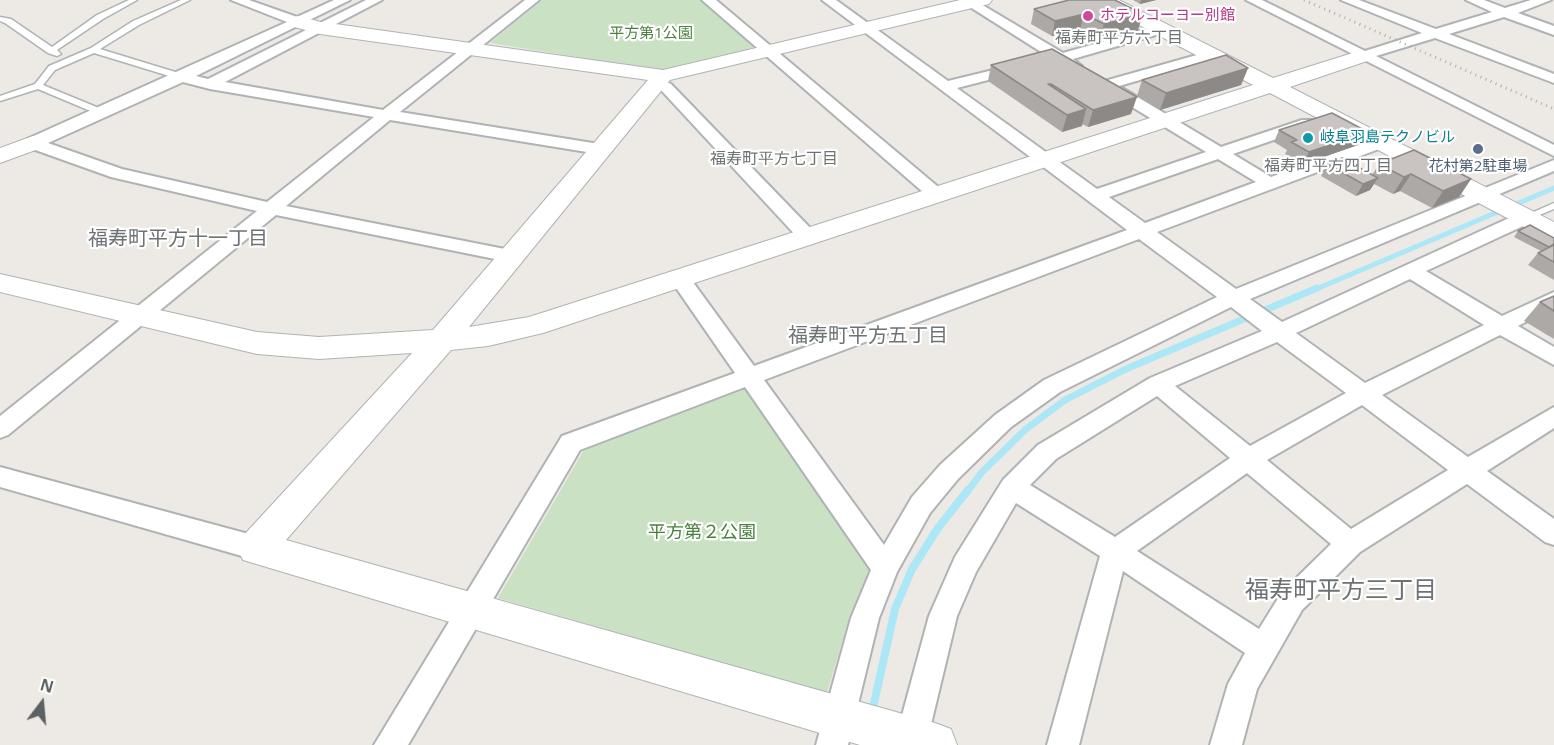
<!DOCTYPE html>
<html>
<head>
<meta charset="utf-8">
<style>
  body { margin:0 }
  #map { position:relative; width:1554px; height:745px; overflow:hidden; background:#ede9e4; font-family:"Open Sans",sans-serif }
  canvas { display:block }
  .north { position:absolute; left:12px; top:673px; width:60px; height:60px; -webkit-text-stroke:4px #fff; paint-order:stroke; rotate:16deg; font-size:16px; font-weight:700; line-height:24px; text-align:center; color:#5c6163 }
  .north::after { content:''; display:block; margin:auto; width:21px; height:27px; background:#5c6163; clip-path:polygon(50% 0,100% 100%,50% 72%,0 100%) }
</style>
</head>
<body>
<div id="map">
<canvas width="1554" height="745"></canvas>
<div class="north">N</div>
</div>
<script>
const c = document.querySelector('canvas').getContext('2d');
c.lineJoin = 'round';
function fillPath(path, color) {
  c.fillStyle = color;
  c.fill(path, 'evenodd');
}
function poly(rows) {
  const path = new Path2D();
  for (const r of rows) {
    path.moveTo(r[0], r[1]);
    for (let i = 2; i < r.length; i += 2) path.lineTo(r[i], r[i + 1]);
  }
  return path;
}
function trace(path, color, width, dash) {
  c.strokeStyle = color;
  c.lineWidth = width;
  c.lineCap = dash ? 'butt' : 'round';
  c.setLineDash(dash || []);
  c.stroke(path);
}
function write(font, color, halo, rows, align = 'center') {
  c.font = font + ' "Open Sans","Noto Sans JP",sans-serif';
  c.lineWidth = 4.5;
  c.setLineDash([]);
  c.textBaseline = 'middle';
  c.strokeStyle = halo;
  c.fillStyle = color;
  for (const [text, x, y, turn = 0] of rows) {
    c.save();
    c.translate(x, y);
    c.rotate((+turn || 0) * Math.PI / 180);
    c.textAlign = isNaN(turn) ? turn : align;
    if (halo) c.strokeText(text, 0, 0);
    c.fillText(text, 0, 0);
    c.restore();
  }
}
const green = poly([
  [542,0,703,0,756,47,660,70,490,43],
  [746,388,873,567,850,615,827,693,498,598,584,450]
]);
const streamFar2 = poly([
  [1314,290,1554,188]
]);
const streamFar1 = poly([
  [967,492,982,472,1026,429,1065,400,1126,369,1317,288]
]);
const stream = poly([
  [872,712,895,609,912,569,938,528,968,490]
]);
const lane = poly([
  [129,0,137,0,103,19,57,50,61,54,57,56,48,53,5,23,0,21,0,17,11,19,52,47,97,15,129,0],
  [181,0,190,0,139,25,100,49,185,75,185,79,179,79,94,53,55,70,43,85,106,111,106,115,100,115,38,89,0,101,0,96,35,84,49,66,91,48,133,21,181,0],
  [1554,203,1554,209,1527,220,1522,217,1554,203]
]);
const street = poly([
  [231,0,249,0,297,17,334,0,350,0,196,76,208,79,366,0,382,0,225,82,383,110,525,0,539,0,400,112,599,144,607,149,599,154,390,120,286,206,510,250,517,252,520,256,517,260,510,262,276,215,8,435,0,438,0,416,257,211,111,177,27,147,25,143,27,139,287,22,231,0],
  [183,82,210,89,374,117,267,202,122,169,48,143,183,82],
  [702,0,716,0,943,191,946,195,943,199,931,199,702,0],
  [822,0,836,0,948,81,1018,64,1023,65,1025,68,1023,71,957,88,1097,189,1206,152,1101,88,1098,85,1101,82,1211,51,1218,55,1216,58,1119,86,1221,147,1302,120,1314,120,1316,123,1314,126,1233,154,1271,177,1375,138,1387,138,1389,142,1387,146,1157,232,1236,289,1554,160,1554,171,1250,299,1282,322,1520,213,1534,213,1536,217,1534,221,1426,271,1502,316,1554,292,1554,307,1518,326,1554,347,1554,365,1500,335,1382,395,1468,457,1554,407,1554,428,1487,471,1554,519,1554,545,1545,542,1467,484,1360,552,1302,610,1257,689,1242,745,1210,745,1228,684,1245,653,1123,571,1079,745,1047,745,1100,556,1016,503,976,572,957,616,926,745,894,745,929,616,955,557,1003,480,1038,445,1150,378,1262,331,1231,307,1060,392,1011,427,958,479,930,513,897,572,879,618,848,745,816,745,851,618,871,570,745,387,580,450,408,745,374,745,562,436,735,373,670,279,673,274,687,274,754,366,1127,230,822,0],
  [1218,159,1256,182,1145,223,1109,197,1218,159],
  [1139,239,1217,297,1044,380,995,415,940,465,912,497,884,545,764,380,1139,239],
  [1410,279,1484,325,1365,383,1296,333,1410,279],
  [1277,342,1346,393,1250,446,1175,386,1277,342],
  [1157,396,1230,458,1115,537,1030,485,1056,459,1157,396],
  [1362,405,1448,470,1351,529,1267,460,1362,405],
  [1247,473,1331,544,1282,592,1259,629,1137,551,1247,473],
  [959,0,974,0,1063,53,1161,25,1168,29,1166,32,1073,59,1082,66,1075,70,1059,63,1048,63,1046,60,1049,57,959,0],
  [1246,0,1262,0,1365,51,1422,33,1341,0,1359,0,1436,29,1492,12,1466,0,1484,0,1505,8,1531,0,1551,0,1518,13,1554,26,1554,35,1504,17,1449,34,1554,74,1554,83,1435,38,1376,56,1554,145,1554,156,1246,0],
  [658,78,671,84,815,233,817,237,815,241,801,241,661,90,653,85,651,82,653,79,658,78],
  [0,467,256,536,266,540,270,548,266,556,256,560,0,487,0,467]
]);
const secondary = poly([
  [960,0,992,0,989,4,670,80,469,327,529,317,1253,85,1099,4,1096,0,1119,0,1273,78,1359,51,1373,51,1376,55,1373,59,1290,87,1554,222,1554,240,1545,238,1270,93,543,333,488,346,451,350,286,540,935,723,951,729,957,745,860,745,243,560,237,548,243,536,412,353,319,359,257,354,0,292,0,274,257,332,319,337,433,330,648,80,320,34,291,26,289,22,291,18,298,16,321,22,663,70,960,0],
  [33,136,41,138,45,143,41,148,0,163,0,148,33,136]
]);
const rail = poly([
  [1304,0,1554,109]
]);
const wall = poly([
  [1069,0,1138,30,1099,40,1080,29,1052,36,1031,24,1034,9],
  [1133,0,1156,0,1140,4],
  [1052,49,1131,114,1088,127,1082,124,1082,126,1062,132,988,81,991,65],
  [1248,68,1241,85,1160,110,1137,96,1142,80],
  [1279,130,1368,132,1361,144,1303,164,1285,154,1287,150,1274,142],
  [1327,164,1372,175,1379,164,1471,179,1459,197,1432,208,1400,191,1393,194,1374,184,1370,190,1356,196,1321,176],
  [1518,231,1554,238,1554,280,1528,265,1538,253,1541,251,1514,237],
  [1554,296,1554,339,1524,321,1540,302]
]);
const shadedWall = poly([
  [1141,0,1156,0,1140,4],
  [1084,14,1080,29,1052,36,1055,21],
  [1143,14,1138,30,1099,40,1104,24],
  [1248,68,1241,85,1160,110,1166,93],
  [1137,97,1131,114,1088,127,1093,110],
  [1086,109,1082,126,1062,132,1067,115],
  [1368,132,1361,144,1303,164,1309,152],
  [1411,174,1400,191,1393,194,1404,177],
  [1378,178,1370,190,1356,196,1363,184],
  [1471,179,1459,197,1432,208,1443,191]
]);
const building = poly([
  [1069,0,1115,0,1143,14,1104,24,1084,14,1055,21,1034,9,1069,0],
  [1052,49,1137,97,1093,110,1051,84,1048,84,1086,109,1067,115,991,65,1052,49],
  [1226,55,1248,68,1166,93,1142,80,1226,55],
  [1332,113,1368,132,1309,152,1291,142,1297,140,1279,130,1332,113],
  [1414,150,1471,179,1443,191,1411,174,1404,177,1379,164,1414,150],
  [1342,158,1378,178,1363,184,1327,164,1342,158],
  [1530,225,1554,238,1554,244,1549,247,1518,231,1530,225],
  [1554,245,1554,262,1538,253,1554,245],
  [1554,296,1554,311,1540,302,1554,296]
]);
const markers = [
  [1088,16,6,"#d1479c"],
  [1308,138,6,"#0f9aa8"],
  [1478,149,6,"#5c6f8a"]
];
const farHotelnames = [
  ["ホテルコーヨー別館",1100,16]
];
const farParknames = [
  ["平方第1公園",651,34]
];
const farCulturenames = [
  ["岐阜羽島テクノビル",1320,138]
];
const farServicenames = [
  ["花村第2駐車場",1478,167]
];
const farNeighbourhoodnames = [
  ["福寿町平方六丁目",1119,38],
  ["福寿町平方七丁目",774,159],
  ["福寿町平方四丁目",1328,166]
];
const parkNames = [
  ["平方第２公園",702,533]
];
const neighbourhoodNames = [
  ["福寿町平方十一丁目",178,239],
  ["福寿町平方五丁目",868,336]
];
const nearNeighbourhoodnames = [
  ["福寿町平方三丁目",1341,591]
];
fillPath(green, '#cae2c3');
trace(streamFar2, '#abe7f7', 5);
trace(streamFar1, '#abe7f7', 7);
trace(stream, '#abe7f7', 8);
trace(lane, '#afb3b5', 3);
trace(street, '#afb3b5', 4);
trace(secondary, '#afb3b6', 2);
fillPath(lane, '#fff');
fillPath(street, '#fff');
fillPath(secondary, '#fff');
trace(rail, '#b0b1b1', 3, [1, 4.5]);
fillPath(wall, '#ada9a6');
fillPath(shadedWall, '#8d8987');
fillPath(building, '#c9c4c1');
trace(building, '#8d8987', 1.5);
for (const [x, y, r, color] of markers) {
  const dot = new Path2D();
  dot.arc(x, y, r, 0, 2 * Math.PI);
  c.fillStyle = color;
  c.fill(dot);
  trace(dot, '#fff', 2);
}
write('15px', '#b23c85', '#fff', farHotelnames, 'left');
write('15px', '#4a813d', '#fff', farParknames);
write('15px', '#0d838f', '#fff', farCulturenames, 'left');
write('15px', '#4e5e75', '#fff', farServicenames);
write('16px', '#6d7375', '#fff', farNeighbourhoodnames);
write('18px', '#4a813d', '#fff', parkNames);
write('20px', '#6d7375', '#fff', neighbourhoodNames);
write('24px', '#6d7375', '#fff', nearNeighbourhoodnames);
</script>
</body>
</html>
